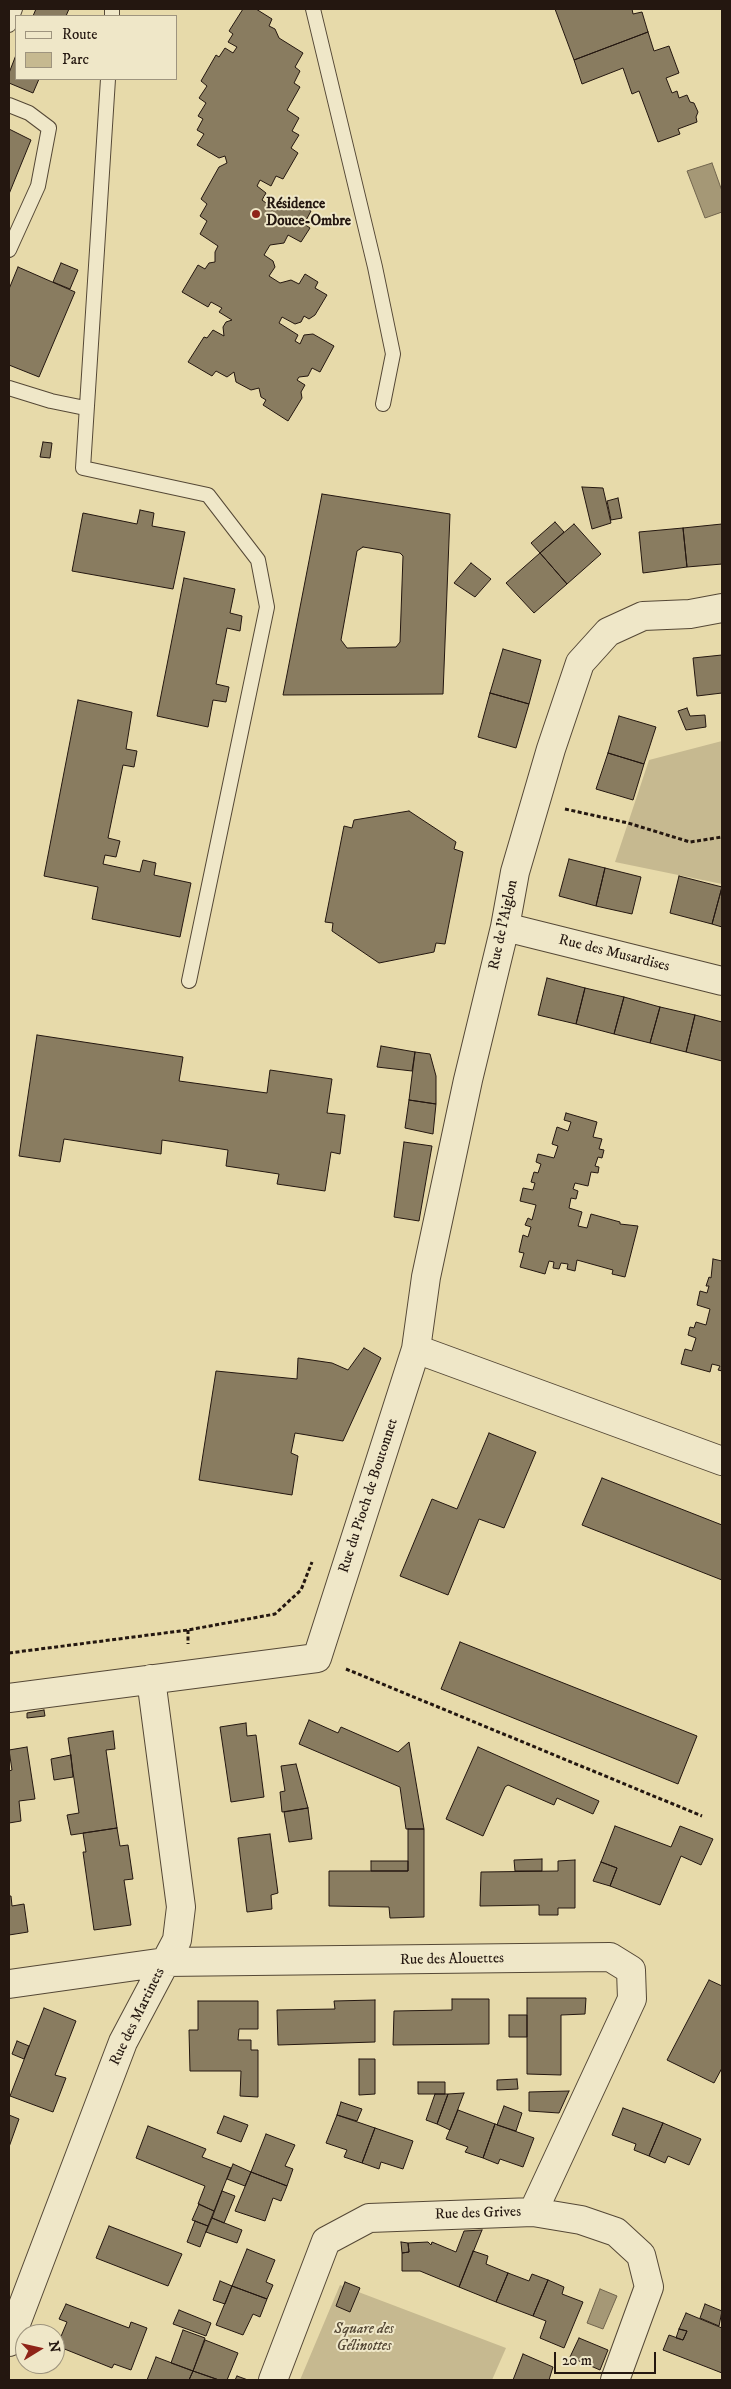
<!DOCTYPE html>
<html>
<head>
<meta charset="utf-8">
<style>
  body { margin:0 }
  #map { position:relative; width:731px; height:2389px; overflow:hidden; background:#e7daaa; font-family:"IM FELL DW Pica",serif }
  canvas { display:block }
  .frame { position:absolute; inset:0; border:10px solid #241710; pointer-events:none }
  .legend { position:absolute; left:15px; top:15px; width:162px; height:65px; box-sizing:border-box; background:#efe7c8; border:1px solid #9e947e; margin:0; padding:6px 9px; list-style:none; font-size:15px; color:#241710 }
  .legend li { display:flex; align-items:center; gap:10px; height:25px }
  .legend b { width:25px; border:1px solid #9e947e }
  .north { position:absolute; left:15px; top:2324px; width:50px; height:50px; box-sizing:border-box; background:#efe7c8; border:1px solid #9e947e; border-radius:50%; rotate:81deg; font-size:14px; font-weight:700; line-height:20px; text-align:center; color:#241710 }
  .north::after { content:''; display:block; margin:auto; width:18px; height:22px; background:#8f2418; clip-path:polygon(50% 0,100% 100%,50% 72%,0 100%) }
  .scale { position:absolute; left:554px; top:2352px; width:102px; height:22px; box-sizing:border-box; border:2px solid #241710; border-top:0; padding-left:6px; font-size:15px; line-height:18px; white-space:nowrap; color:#241710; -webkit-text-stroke:4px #efe7c8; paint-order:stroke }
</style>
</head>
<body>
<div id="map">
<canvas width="731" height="2389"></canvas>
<div class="frame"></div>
<ul class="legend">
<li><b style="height:6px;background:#efe7c8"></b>Route</li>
<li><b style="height:14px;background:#c6b990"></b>Parc</li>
</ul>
<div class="north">N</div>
<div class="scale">20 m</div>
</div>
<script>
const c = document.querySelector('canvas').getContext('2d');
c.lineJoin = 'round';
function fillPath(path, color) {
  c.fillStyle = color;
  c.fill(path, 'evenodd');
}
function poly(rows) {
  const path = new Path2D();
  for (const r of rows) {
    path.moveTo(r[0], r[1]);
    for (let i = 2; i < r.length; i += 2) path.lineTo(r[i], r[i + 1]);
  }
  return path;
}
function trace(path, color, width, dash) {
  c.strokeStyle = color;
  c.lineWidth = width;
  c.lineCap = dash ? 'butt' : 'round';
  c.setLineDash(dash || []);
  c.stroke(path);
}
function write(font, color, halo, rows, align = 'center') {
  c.font = font + ' "IM FELL DW Pica",serif';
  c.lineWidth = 4;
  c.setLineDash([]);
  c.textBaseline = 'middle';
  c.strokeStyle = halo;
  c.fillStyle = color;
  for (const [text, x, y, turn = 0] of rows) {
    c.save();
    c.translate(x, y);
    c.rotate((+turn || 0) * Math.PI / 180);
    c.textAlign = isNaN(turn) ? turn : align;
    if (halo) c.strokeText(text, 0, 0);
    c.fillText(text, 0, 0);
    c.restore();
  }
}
const green = poly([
  [722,741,722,884,615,862,649,760],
  [340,2285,506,2348,492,2380,300,2380]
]);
const water = poly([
  [712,163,722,191,722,212,705,218,687,171,712,163],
  [600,2289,617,2296,603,2329,587,2323,600,2289]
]);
const building = poly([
  [36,9,69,9,66,16,33,16,36,9],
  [243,9,256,9,272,19,269,26,275,29,279,38,303,53,295,67,300,71,294,83,300,87,287,110,299,118,292,131,299,135,291,148,298,153,283,179,276,176,271,186,260,180,257,186,266,193,262,200,266,203,276,201,283,205,287,199,290,199,311,211,304,224,310,228,301,242,288,235,284,243,270,245,264,255,273,261,275,267,269,276,280,283,291,280,299,284,305,274,318,282,315,288,327,295,315,315,309,319,304,316,301,322,295,324,282,317,279,323,298,335,295,341,300,344,304,335,313,334,334,346,320,372,312,368,308,376,299,377,297,380,305,385,301,392,302,398,288,421,263,405,266,400,261,397,259,388,251,390,236,382,234,372,227,377,216,371,212,376,188,362,204,337,207,338,213,330,224,336,223,327,226,322,232,320,219,312,222,308,211,302,208,307,182,292,198,265,205,269,209,263,215,262,215,252,218,246,200,234,207,221,200,216,207,204,201,199,219,167,227,163,225,156,219,158,197,145,204,134,197,130,203,119,198,116,206,103,199,98,207,86,201,81,216,55,219,57,225,48,233,53,237,47,228,42,233,34,229,31,243,9],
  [555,9,632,9,633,14,642,12,648,32,574,60,555,9],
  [648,32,654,51,669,46,679,73,666,78,672,93,677,91,679,98,687,95,690,102,694,103,698,112,696,117,697,122,678,129,680,134,658,142,639,91,632,94,623,68,582,84,574,60,648,32],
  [16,55,16,79,39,79,33,93,9,83,9,73,16,55],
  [9,129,31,140,9,194,9,129],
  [61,263,78,270,70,289,53,282,61,263],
  [18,267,75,292,39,377,9,365,9,289,18,267],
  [43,442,52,443,50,458,40,457,43,442],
  [582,487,603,488,611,523,592,529,582,487],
  [322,494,450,514,443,694,283,695,322,494],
  [363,547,400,553,403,556,400,642,396,647,347,648,341,640,357,551,363,547],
  [618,498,622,518,611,520,607,501,618,498],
  [140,510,154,513,152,526,185,532,173,589,72,571,83,513,137,524,140,510],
  [555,522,564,532,540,553,531,543,555,522],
  [574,524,601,554,567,584,540,553,574,524],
  [722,524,722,564,687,567,683,528,722,524],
  [683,528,687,567,643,573,639,532,683,528],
  [540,553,567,584,534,613,506,583,540,553],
  [471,563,491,579,475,597,454,583,471,563],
  [184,578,235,589,230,613,242,616,240,631,227,628,216,684,229,687,226,702,213,700,208,727,157,716,184,578],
  [503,649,541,660,529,704,490,693,503,649],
  [722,655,722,693,697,696,693,658,722,655],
  [490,693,529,704,516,748,478,737,490,693],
  [78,700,132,712,126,749,137,751,134,767,123,765,108,838,120,841,116,857,105,855,103,864,140,872,143,860,156,863,154,875,191,883,180,937,92,919,98,887,44,876,78,700],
  [687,708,690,716,705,715,706,727,686,730,678,711,687,708],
  [619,716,656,727,644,764,608,753,619,716],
  [608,753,644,764,633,800,596,789,608,753],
  [409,811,456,842,454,849,463,852,445,944,436,943,434,952,379,963,332,931,333,923,325,922,344,826,352,828,354,820,409,811],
  [569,859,605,868,596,906,559,896,569,859],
  [605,868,641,877,632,914,596,906,605,868],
  [679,876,722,887,712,924,670,913,679,876],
  [722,887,722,927,712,924,722,887],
  [547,978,585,988,576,1024,538,1015,547,978],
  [585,988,624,997,614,1034,576,1024,585,988],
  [624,997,660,1007,650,1043,614,1034,624,997],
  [660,1007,695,1015,686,1052,650,1043,660,1007],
  [695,1015,722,1022,722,1061,686,1052,695,1015],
  [37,1035,183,1057,179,1081,267,1093,270,1070,332,1079,327,1113,345,1115,340,1154,331,1152,325,1191,277,1184,279,1174,226,1166,228,1150,162,1140,161,1154,64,1139,60,1162,19,1156,37,1035],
  [381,1046,415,1052,412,1071,377,1067,381,1046],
  [415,1052,430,1054,436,1076,436,1104,409,1100,415,1052],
  [409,1100,436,1104,433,1134,405,1128,409,1100],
  [566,1113,597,1122,593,1137,602,1139,599,1149,604,1150,602,1158,598,1157,595,1166,599,1167,598,1173,591,1172,588,1186,575,1183,573,1189,578,1191,576,1199,571,1198,569,1208,582,1212,578,1226,587,1228,591,1214,620,1222,620,1224,638,1226,625,1277,612,1274,613,1270,577,1260,575,1271,567,1269,568,1264,561,1263,559,1269,553,1268,554,1262,549,1261,545,1274,520,1267,524,1253,519,1252,523,1235,528,1237,531,1227,525,1225,528,1218,532,1220,536,1205,520,1201,523,1188,533,1190,535,1183,531,1182,534,1172,538,1173,541,1164,536,1162,538,1154,554,1158,558,1146,552,1144,557,1127,568,1131,571,1122,564,1120,566,1113],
  [404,1142,432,1146,419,1221,394,1217,404,1142],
  [713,1259,722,1261,722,1371,718,1370,720,1366,712,1364,710,1372,681,1364,685,1349,692,1351,696,1338,688,1335,690,1327,694,1328,696,1322,706,1325,710,1309,697,1305,700,1291,707,1293,709,1286,706,1286,709,1277,711,1278,713,1259],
  [364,1348,381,1358,343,1441,295,1433,291,1453,298,1456,292,1495,199,1480,216,1371,297,1379,298,1358,332,1363,348,1370,364,1348],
  [489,1433,536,1452,504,1528,479,1519,448,1595,400,1576,432,1499,457,1509,489,1433],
  [602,1478,722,1525,722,1580,582,1525,602,1478],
  [460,1642,697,1736,678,1784,441,1689,460,1642],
  [44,1710,45,1716,27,1718,27,1713,44,1710],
  [309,1720,338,1733,341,1727,398,1752,409,1742,424,1829,406,1829,400,1787,299,1744,309,1720],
  [246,1723,247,1736,256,1735,264,1797,231,1802,220,1727,246,1723],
  [113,1731,115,1749,106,1750,117,1828,71,1835,67,1815,79,1813,68,1738,113,1731],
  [27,1747,35,1799,19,1801,21,1821,9,1823,9,1771,12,1770,9,1750,27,1747],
  [478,1747,599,1801,593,1814,557,1798,554,1805,508,1785,505,1787,483,1836,446,1819,478,1747],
  [71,1755,73,1777,54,1780,51,1759,71,1755],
  [296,1764,308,1808,282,1812,280,1792,285,1791,281,1766,296,1764],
  [308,1808,312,1839,289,1842,284,1812,308,1808],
  [615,1826,671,1847,680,1826,713,1839,701,1865,681,1856,660,1905,610,1886,617,1868,601,1862,615,1826],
  [117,1828,120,1846,128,1845,133,1879,124,1880,131,1925,94,1930,83,1852,86,1852,83,1833,117,1828],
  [408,1829,424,1829,424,1917,390,1918,389,1907,329,1906,329,1871,408,1871,408,1829],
  [270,1834,278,1893,271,1895,272,1909,247,1912,238,1838,270,1834],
  [542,1859,542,1871,515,1871,514,1860,542,1859],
  [575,1860,575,1908,558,1908,558,1915,539,1915,539,1905,480,1906,481,1872,558,1871,558,1861,575,1860],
  [371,1861,408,1861,408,1871,371,1871,371,1861],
  [601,1862,617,1868,610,1886,593,1881,601,1862],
  [9,1896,11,1896,12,1906,24,1904,28,1932,9,1935,9,1896],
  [709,1980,722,1986,722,2068,714,2083,667,2060,709,1980],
  [527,1998,586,1998,585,2014,561,2015,561,2075,527,2074,527,1998],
  [452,1999,489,1999,489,2044,393,2045,394,2011,452,2010,452,1999],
  [375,2000,375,2042,278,2045,277,2010,335,2009,334,2001,375,2000],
  [198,2001,258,2001,258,2029,239,2029,238,2040,251,2040,251,2050,258,2050,258,2097,240,2096,241,2071,190,2071,189,2030,198,2030,198,2001],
  [44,2008,76,2021,55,2075,66,2078,53,2112,10,2096,44,2008],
  [509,2015,527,2015,527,2037,509,2037,509,2015],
  [17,2041,29,2046,24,2059,12,2054,17,2041],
  [359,2059,375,2059,375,2094,359,2095,359,2059],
  [517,2079,518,2089,497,2090,497,2080,517,2079],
  [418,2082,445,2082,445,2094,418,2094,418,2082],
  [569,2091,559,2113,529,2111,529,2092,569,2091],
  [464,2093,450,2130,437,2124,448,2094,464,2093],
  [435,2094,448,2094,437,2124,426,2120,435,2094],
  [341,2102,362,2109,357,2121,337,2115,341,2102],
  [504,2106,522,2113,516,2131,497,2125,504,2106],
  [623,2108,663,2123,649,2156,634,2150,636,2144,612,2135,623,2108],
  [458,2110,495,2124,483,2158,465,2152,468,2147,446,2139,458,2110],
  [9,2115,19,2119,9,2147,9,2115],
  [337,2115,375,2128,362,2163,344,2157,347,2150,326,2143,337,2115],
  [224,2116,248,2125,241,2142,217,2133,224,2116],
  [663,2123,701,2139,689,2165,668,2156,665,2163,649,2156,663,2123],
  [495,2124,534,2138,523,2167,500,2159,498,2164,483,2158,495,2124],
  [148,2126,206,2149,202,2157,231,2168,214,2211,198,2204,205,2186,136,2158,148,2126],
  [375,2128,413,2141,403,2169,381,2162,379,2169,362,2163,375,2128],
  [266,2134,295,2145,285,2166,293,2169,287,2186,251,2172,266,2134],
  [233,2164,251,2172,245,2186,227,2179,233,2164],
  [251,2172,287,2186,281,2201,273,2198,265,2221,235,2211,251,2172],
  [222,2191,235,2196,224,2223,212,2218,222,2191],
  [199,2204,214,2211,208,2226,192,2220,199,2204],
  [212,2218,242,2230,237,2243,206,2232,212,2218],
  [195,2221,208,2226,200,2247,187,2242,195,2221],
  [109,2226,182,2254,168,2286,96,2258,109,2226],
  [482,2230,459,2287,420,2271,402,2271,402,2253,409,2252,408,2243,428,2242,431,2245,432,2242,456,2252,464,2231,482,2230],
  [401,2242,408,2243,409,2252,402,2253,401,2242],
  [247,2249,275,2260,266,2282,273,2285,267,2299,232,2286,247,2249],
  [473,2251,488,2256,486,2264,508,2273,496,2302,459,2287,473,2251],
  [508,2273,529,2281,532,2274,548,2280,533,2316,496,2302,508,2273],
  [548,2280,564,2287,562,2294,583,2302,564,2348,540,2338,546,2321,533,2316,548,2280],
  [220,2281,232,2286,225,2304,213,2300,220,2281],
  [345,2282,360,2288,350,2312,336,2306,345,2282],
  [232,2286,267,2299,260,2317,253,2314,243,2335,216,2325,232,2286],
  [66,2304,129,2328,131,2322,147,2328,131,2370,114,2364,112,2368,57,2346,67,2322,59,2319,66,2304],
  [705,2304,722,2311,719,2326,700,2318,705,2304],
  [179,2310,211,2323,206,2336,173,2324,179,2310],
  [686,2313,722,2328,722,2373,663,2350,669,2335,683,2340,687,2331,679,2329,686,2313],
  [679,2329,687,2331,683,2340,676,2338,679,2329],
  [183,2330,205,2338,193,2371,171,2363,183,2330],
  [579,2338,608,2350,600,2370,570,2357,579,2338],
  [205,2340,238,2353,227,2380,219,2380,193,2371,205,2340],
  [523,2354,553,2367,549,2380,513,2380,523,2354],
  [156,2357,193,2371,189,2380,147,2380,156,2357],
  [193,2371,219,2380,189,2380,193,2371],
  [237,2376,248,2380,235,2380,237,2376]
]);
const path = poly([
  [565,809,628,823,690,842,722,837],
  [188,1630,188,1644],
  [9,1653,188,1630,275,1614,301,1590,312,1562],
  [346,1669,702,1816]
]);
const lane = poly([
  [313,9,375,267,393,354,383,404],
  [112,16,112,9],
  [9,25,15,9],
  [108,79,83,468,208,495,258,560,267,607,189,981],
  [9,105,29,113,49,128,38,186,9,250],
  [9,388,51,401,85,408]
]);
const street = poly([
  [505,927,722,981],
  [416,1349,426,1277,468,1080,505,927,515,872,551,749,580,663,608,632,643,616,690,614,722,608],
  [9,1698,317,1658,416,1349,722,1461],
  [9,1984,165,1962,610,1957,631,1970,632,1999,533,2212],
  [9,2342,123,2042,177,1940,181,1907,151,1679],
  [273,2380,326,2241,369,2218,533,2212,581,2220,616,2232,641,2255,649,2287,615,2380]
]);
const markers = [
  [256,214,5,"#8f2418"]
];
const poiNames = [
  ["Résidence",266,205],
  ["Douce-Ombre",266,222]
];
const streetNames = [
  ["Rue de l'Aiglon",504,925,-78],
  ["Rue des Musardises",614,954,14],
  ["Rue du Pioch de Boutonnet",369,1496,-72],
  ["Rue des Alouettes",452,1960,-1],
  ["Rue des Martinets",138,2017,-64],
  ["Rue des Grives",478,2214,-2]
];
const parkNames = [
  ["Square des",364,2330],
  ["Gélinottes",364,2347]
];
fillPath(green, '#c6b990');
fillPath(water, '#a59876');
trace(water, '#71644d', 1);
fillPath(building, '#897c60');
trace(building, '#241710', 1);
trace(lane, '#554836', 16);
trace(street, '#554836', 30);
trace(path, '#241710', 3, [4, 2.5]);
trace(lane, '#efe7c8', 14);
trace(street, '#efe7c8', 28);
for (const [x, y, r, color] of markers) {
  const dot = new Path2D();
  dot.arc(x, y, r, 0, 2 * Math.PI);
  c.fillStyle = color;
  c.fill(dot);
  trace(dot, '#efe7c8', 2);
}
write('bold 15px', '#241710', '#efe7c8', poiNames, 'left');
write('15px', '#241710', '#efe7c8', streetNames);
write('italic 15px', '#554836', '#efe7c8', parkNames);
</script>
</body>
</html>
